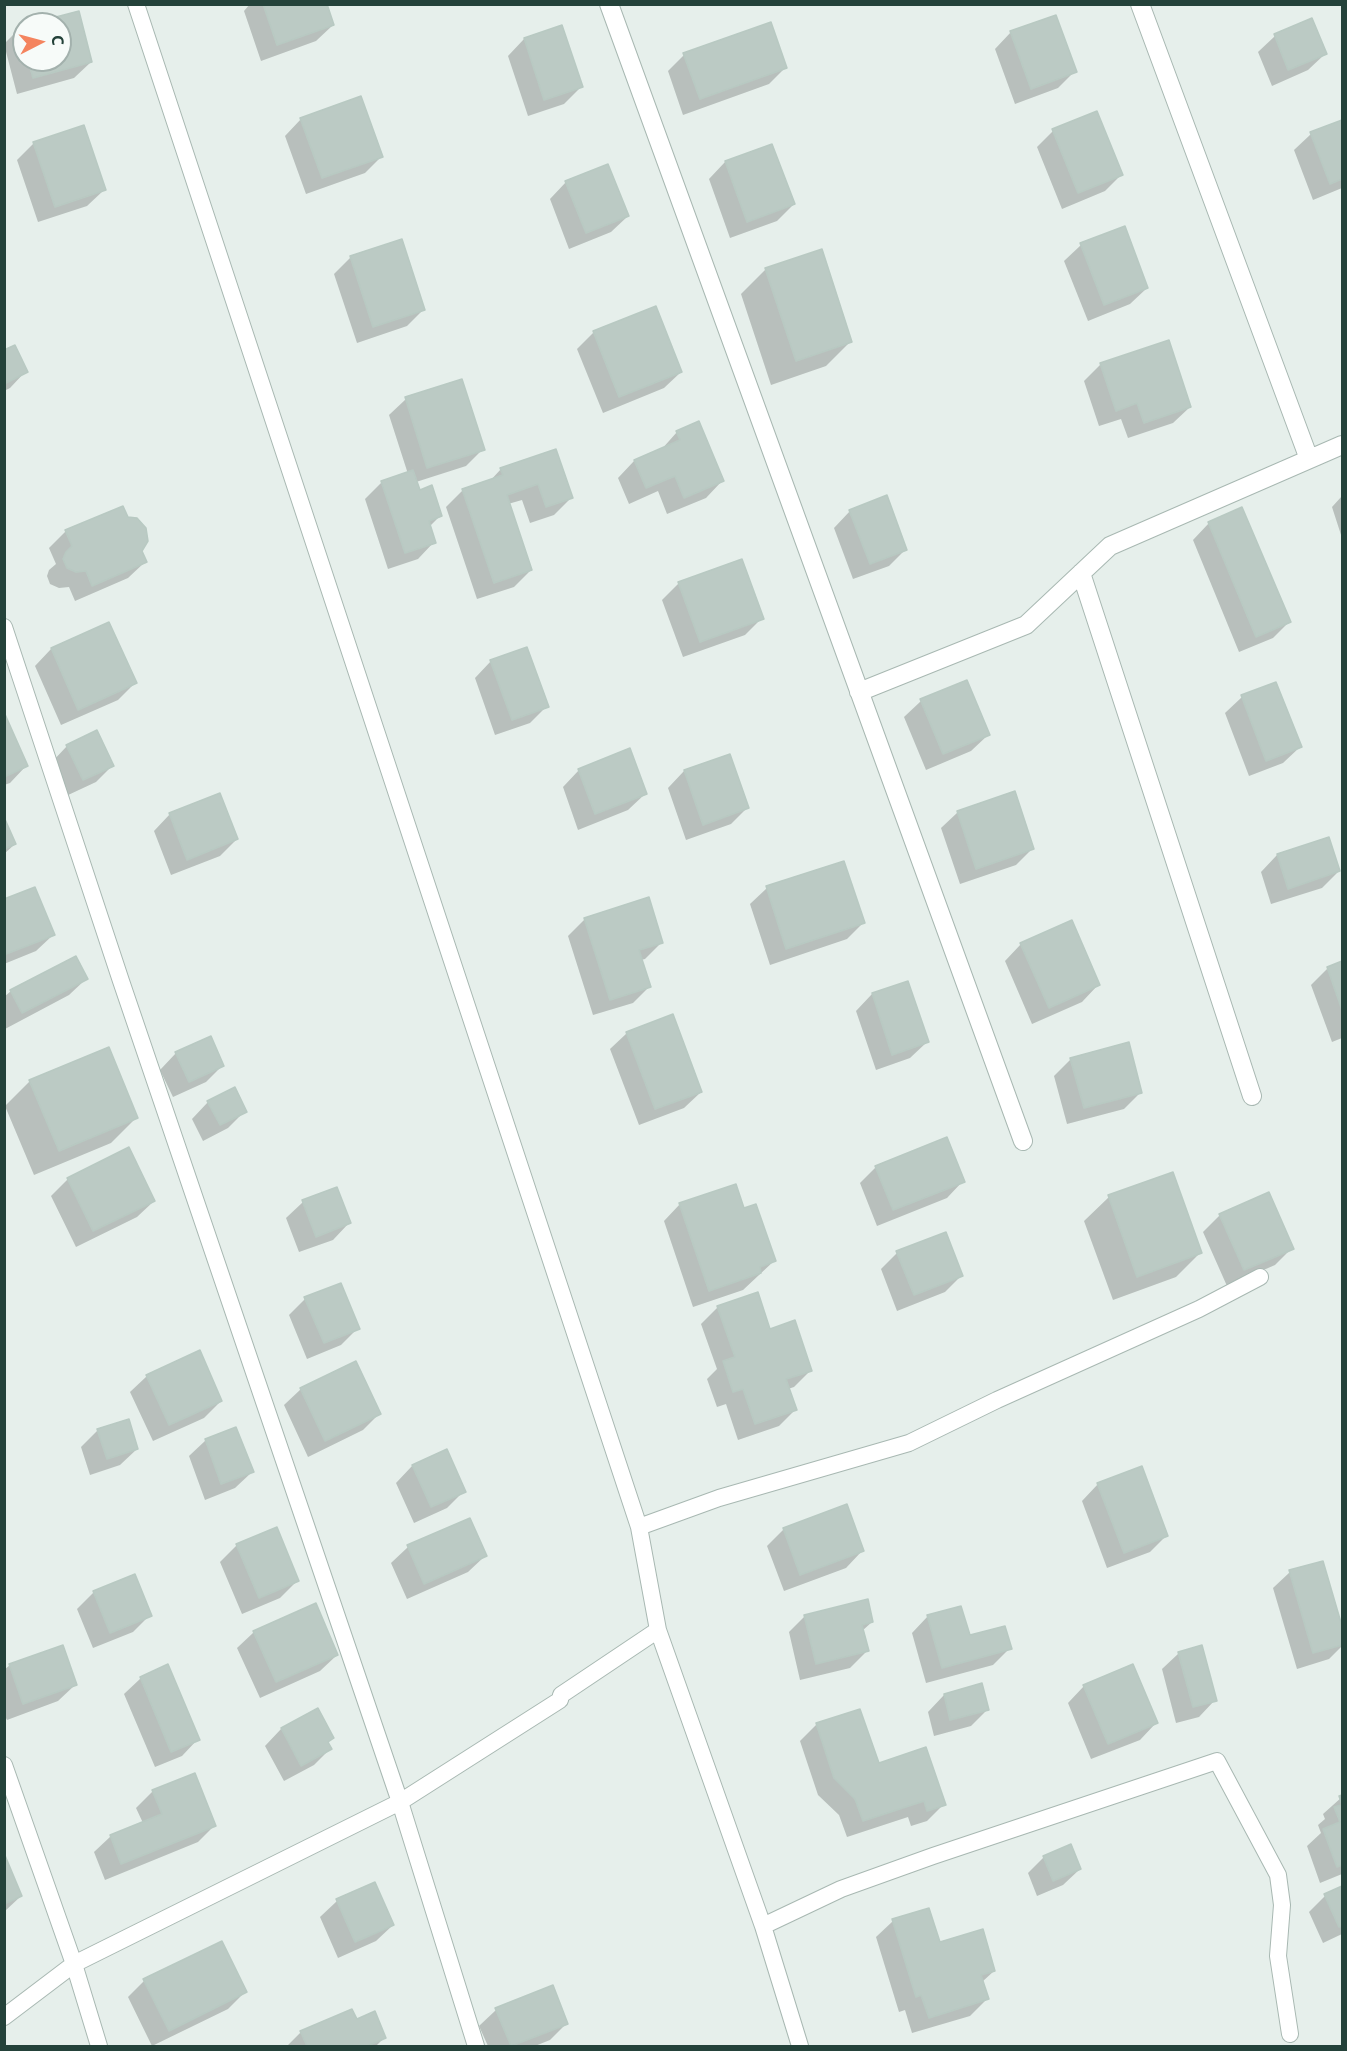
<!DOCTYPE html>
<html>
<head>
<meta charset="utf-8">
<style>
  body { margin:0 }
  #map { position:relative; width:1347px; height:2051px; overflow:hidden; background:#e6efeb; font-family:"Noto Sans",sans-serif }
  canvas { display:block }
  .frame { position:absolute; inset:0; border:6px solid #24423a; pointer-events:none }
  .north { position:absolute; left:12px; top:12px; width:60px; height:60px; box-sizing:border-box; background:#f7fbf9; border:2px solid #a3b1ad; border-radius:50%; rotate:84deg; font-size:16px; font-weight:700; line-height:24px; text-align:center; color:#24423a }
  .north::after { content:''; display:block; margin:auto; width:21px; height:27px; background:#f4845f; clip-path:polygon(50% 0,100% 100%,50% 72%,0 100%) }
</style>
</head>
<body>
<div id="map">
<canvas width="1347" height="2051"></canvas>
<div class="frame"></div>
<div class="north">С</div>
</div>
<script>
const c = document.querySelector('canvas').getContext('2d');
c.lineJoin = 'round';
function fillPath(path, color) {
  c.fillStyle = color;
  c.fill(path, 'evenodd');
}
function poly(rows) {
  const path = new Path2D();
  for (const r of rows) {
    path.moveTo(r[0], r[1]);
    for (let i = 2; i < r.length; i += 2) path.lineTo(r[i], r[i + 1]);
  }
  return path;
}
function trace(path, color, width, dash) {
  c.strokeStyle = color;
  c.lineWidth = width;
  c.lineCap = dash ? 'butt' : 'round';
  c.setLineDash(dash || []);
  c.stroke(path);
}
const shadow = poly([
  [250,4,325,4,333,25,316,41,261,61,244,11],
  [78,13,91,62,74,78,17,94,4,44,20,28,24,27,24,60,60,60,60,24,35,24],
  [1011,32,1075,71,1058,88,1015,104,995,49],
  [1275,36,1325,54,1308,70,1272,86,1258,52],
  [524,39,581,87,564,104,528,116,508,56],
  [684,55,785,68,769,84,683,115,668,71],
  [301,119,382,156,365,173,306,194,285,136],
  [1342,121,1342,188,1313,200,1294,150,1311,134],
  [1053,131,1121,175,1105,191,1062,209,1037,147],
  [34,143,104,190,87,206,38,222,17,160],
  [771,145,794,204,777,221,730,238,709,179,725,162],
  [566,182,628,216,611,232,569,249,550,199],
  [1081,245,1147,288,1130,304,1088,321,1064,261],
  [351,257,423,310,407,326,357,343,334,274],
  [766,269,850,342,826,366,771,385,741,294],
  [594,332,681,372,664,388,603,413,577,349],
  [1168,342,1190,407,1173,423,1128,438,1121,419,1099,426,1084,381,1100,365],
  [4,352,26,371,10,388,4,391],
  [406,399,483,449,466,466,416,482,419,492,440,516,429,527,434,542,418,559,388,569,365,499,382,482,408,474,389,415],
  [677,432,722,481,706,498,667,514,658,491,629,504,618,478,634,461,661,450],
  [555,451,571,498,554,515,530,523,522,500,508,504,531,570,514,587,477,599,446,507,463,490,489,482,501,469],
  [1342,496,1342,538,1332,507],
  [850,511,906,549,889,566,853,579,834,528],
  [1209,523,1289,622,1273,638,1239,652,1193,540],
  [66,531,140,551,145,562,128,578,75,601,69,587,59,588,50,584,47,576,49,570,56,564,49,548],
  [679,583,762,618,745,635,683,657,662,600],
  [51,649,135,683,118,700,61,725,35,666],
  [491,661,547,706,530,723,495,735,475,678],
  [1242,697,1300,747,1283,763,1249,776,1225,713],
  [921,701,988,735,971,751,926,770,904,717],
  [4,716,26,766,10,783,4,785],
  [67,746,113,765,96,782,66,796,51,763],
  [729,756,747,808,731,824,686,840,668,788,684,771],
  [579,770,645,794,628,810,578,830,563,787],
  [958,812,1033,848,1016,865,960,884,941,828],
  [170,814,237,839,220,856,171,875,154,831],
  [4,821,15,844,4,854],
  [1328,839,1339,871,1322,888,1271,904,1261,872,1277,855],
  [767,888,863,923,847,939,770,965,750,904],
  [4,900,53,935,36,951,4,964],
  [585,919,662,942,645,959,641,960,649,987,633,1003,593,1015,568,936],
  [1021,944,1098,985,1082,1002,1032,1024,1005,961],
  [75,958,86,979,69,995,5,1029,4,997,11,991],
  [1342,963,1342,1038,1332,1042,1311,985,1328,968],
  [872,994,927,1042,910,1058,876,1070,856,1011],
  [627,1033,701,1092,684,1108,639,1125,610,1049],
  [176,1053,222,1066,206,1082,173,1097,160,1070],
  [1071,1059,1141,1092,1124,1109,1067,1124,1054,1076],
  [30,1081,136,1118,111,1143,34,1175,5,1106],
  [208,1102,245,1111,228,1128,203,1141,192,1119],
  [876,1167,963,1181,947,1198,877,1226,860,1183],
  [68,1179,154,1201,137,1217,76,1247,51,1196],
  [1109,1197,1200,1253,1176,1277,1113,1300,1084,1221],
  [303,1202,349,1223,333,1240,299,1252,286,1218],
  [680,1204,744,1210,774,1261,743,1290,693,1307,664,1221],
  [1220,1215,1292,1248,1275,1265,1227,1286,1203,1232],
  [897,1253,961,1276,945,1292,897,1311,881,1269],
  [305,1299,358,1328,341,1345,307,1359,289,1315],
  [718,1307,769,1331,811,1370,794,1387,788,1389,796,1409,779,1426,738,1440,726,1404,717,1407,707,1379,717,1369,701,1324],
  [147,1376,221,1401,204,1418,153,1441,130,1392],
  [301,1389,379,1414,363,1430,308,1457,284,1405],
  [98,1430,137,1449,120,1465,90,1475,81,1447],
  [206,1440,252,1472,235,1488,205,1500,189,1456],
  [446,1451,464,1491,447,1508,414,1523,396,1483,412,1466],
  [1098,1484,1166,1536,1150,1552,1107,1568,1082,1501],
  [784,1529,862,1551,846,1568,784,1591,767,1546],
  [237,1545,297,1581,280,1598,242,1614,220,1562],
  [408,1547,485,1556,468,1572,407,1599,391,1563],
  [1322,1563,1342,1631,1342,1646,1329,1659,1297,1669,1273,1588,1290,1572],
  [94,1592,150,1615,133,1632,93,1648,77,1609],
  [805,1616,872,1622,862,1631,867,1651,850,1668,800,1680,789,1632],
  [928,1616,969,1637,1010,1648,993,1665,926,1683,912,1633],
  [254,1632,337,1655,320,1671,260,1698,237,1648],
  [1179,1653,1215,1700,1199,1717,1176,1723,1162,1669],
  [10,1665,75,1685,58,1701,7,1720,4,1714,4,1670],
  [141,1678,198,1739,182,1756,155,1767,124,1694],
  [1084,1686,1156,1723,1140,1740,1091,1759,1068,1703],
  [944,1695,988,1709,971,1726,934,1736,928,1712],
  [317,1710,332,1738,327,1743,330,1749,314,1765,284,1781,265,1746,281,1729],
  [817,1724,878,1765,944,1804,927,1821,911,1826,908,1817,847,1837,839,1815,818,1795,800,1741],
  [153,1791,214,1826,198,1842,105,1880,94,1852,111,1836,143,1823,136,1808],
  [1342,1797,1342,1874,1320,1883,1307,1846,1321,1833,1318,1825,1325,1819,1323,1814],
  [4,1857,21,1896,4,1912],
  [1044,1857,1080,1869,1063,1885,1037,1896,1028,1873],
  [1342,1888,1342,1934,1323,1943,1309,1912,1325,1896],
  [337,1901,393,1925,376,1941,338,1958,320,1917],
  [893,1921,994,1971,982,1982,987,1999,970,2016,912,2033,905,2010,899,2012,876,1937],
  [144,1981,245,1992,228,2009,152,2046,128,1997],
  [496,2010,566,2024,550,2040,535,2046,488,2046,479,2026],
  [356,2021,384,2038,376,2046,287,2046,301,2032]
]);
const building = poly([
  [263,4,327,4,334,25,277,45,263,4],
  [79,11,92,62,33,78,28,60,60,60,60,24,29,24,79,11],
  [1056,15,1077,72,1031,89,1010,31,1056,15],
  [1312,18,1327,54,1288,70,1274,34,1312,18],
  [771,22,787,68,700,99,683,53,771,22],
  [562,25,583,87,544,100,524,38,562,25],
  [361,96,383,157,322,178,300,118,361,96],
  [1097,111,1123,175,1078,193,1052,129,1097,111],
  [1342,120,1342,179,1330,184,1310,132,1342,120],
  [84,125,106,190,55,207,33,142,84,125],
  [772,144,795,204,747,222,725,161,772,144],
  [608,164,629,216,586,233,565,181,608,164],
  [1125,226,1148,288,1104,305,1080,243,1125,226],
  [402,239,425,310,373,327,350,256,402,239],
  [822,249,852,342,796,361,765,268,822,249],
  [656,306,682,372,619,397,593,331,656,306],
  [1169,340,1191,407,1144,423,1137,403,1116,411,1100,363,1169,340],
  [15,345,28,372,4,384,4,350,15,345],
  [462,379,485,450,427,468,405,397,462,379],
  [699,421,724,481,684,498,675,476,646,488,634,460,680,440,676,431,699,421],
  [556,449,573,498,546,507,538,484,507,495,532,570,494,583,462,489,503,475,500,468,556,449],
  [413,470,420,490,432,485,442,516,429,521,436,543,405,553,381,481,413,470],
  [887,495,907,550,870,564,849,510,887,495],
  [123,506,128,517,137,518,146,528,148,541,142,551,147,562,92,586,86,571,76,572,67,568,63,559,66,552,72,546,65,530,123,506],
  [1242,507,1291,622,1256,637,1208,522,1242,507],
  [742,559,764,619,700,642,678,582,742,559],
  [109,622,137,683,78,710,51,648,109,622],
  [527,647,549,707,512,720,490,660,527,647],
  [967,680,990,735,943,754,920,699,967,680],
  [1276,682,1302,747,1266,761,1241,695,1276,682],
  [4,712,28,766,4,777,4,712],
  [97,730,114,766,83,780,66,745,97,730],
  [630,748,647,794,595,814,578,769,630,748],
  [730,754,749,808,703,825,684,770,730,754],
  [1015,791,1034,849,976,869,957,811,1015,791],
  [220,793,238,839,187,860,169,813,220,793],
  [4,817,16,844,4,849,4,817],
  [1329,837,1340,871,1288,889,1277,854,1329,837],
  [844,861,865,923,786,949,766,886,844,861],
  [35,887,55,935,6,954,4,949,4,899,35,887],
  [649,897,663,943,639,950,651,987,610,1000,584,918,649,897],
  [1072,920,1100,985,1049,1008,1020,943,1072,920],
  [76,956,88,979,22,1013,10,990,76,956],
  [1342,961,1342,1010,1327,967,1342,961],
  [908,981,929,1042,892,1055,872,993,908,981],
  [673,1014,702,1092,655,1109,626,1032,673,1014],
  [211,1036,224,1066,189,1082,175,1052,211,1036],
  [1129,1042,1142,1093,1084,1108,1070,1058,1129,1042],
  [109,1047,138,1118,59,1151,29,1080,109,1047],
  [235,1087,247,1112,220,1125,207,1101,235,1087],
  [947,1137,965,1182,893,1210,875,1166,947,1137],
  [129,1147,155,1201,93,1231,67,1178,129,1147],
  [1173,1172,1202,1253,1137,1277,1108,1195,1173,1172],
  [736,1184,744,1208,756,1204,776,1261,760,1267,761,1273,709,1291,679,1203,736,1184],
  [337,1187,351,1223,316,1237,302,1200,337,1187],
  [1269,1192,1294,1249,1244,1270,1219,1214,1269,1192],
  [946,1232,963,1276,914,1295,896,1251,946,1232],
  [341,1283,360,1329,324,1343,304,1297,341,1283],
  [758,1292,770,1329,795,1320,812,1371,786,1379,797,1410,755,1424,743,1389,733,1392,723,1361,735,1357,717,1306,758,1292],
  [200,1350,222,1401,169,1425,146,1375,200,1350],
  [356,1361,381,1414,325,1441,300,1388,356,1361],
  [129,1419,138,1449,107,1459,97,1429,129,1419],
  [236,1427,254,1472,221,1484,205,1439,236,1427],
  [447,1449,466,1492,431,1507,412,1465,447,1449],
  [1142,1466,1168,1536,1124,1553,1097,1483,1142,1466],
  [847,1504,864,1551,800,1575,783,1528,847,1504],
  [470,1518,487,1556,424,1584,407,1545,470,1518],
  [277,1527,299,1581,259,1598,236,1544,277,1527],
  [1323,1561,1342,1626,1342,1645,1313,1653,1289,1570,1323,1561],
  [135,1574,152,1616,110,1633,93,1591,135,1574],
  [868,1599,873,1622,862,1625,869,1651,816,1664,804,1615,868,1599],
  [316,1603,338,1655,276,1682,253,1631,316,1603],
  [961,1606,970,1635,1005,1626,1012,1649,942,1668,927,1615,961,1606],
  [63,1645,77,1685,23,1704,9,1664,63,1645],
  [1202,1645,1217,1701,1193,1707,1178,1652,1202,1645],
  [168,1664,200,1740,171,1752,140,1677,168,1664],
  [1133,1664,1158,1723,1108,1744,1083,1685,1133,1664],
  [982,1683,989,1710,950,1720,944,1694,982,1683],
  [318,1708,334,1738,328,1742,332,1749,301,1766,281,1728,318,1708],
  [860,1709,879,1763,926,1747,946,1805,927,1811,924,1801,863,1821,855,1799,834,1778,816,1723,860,1709],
  [195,1773,216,1826,121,1864,110,1835,162,1814,152,1790,195,1773],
  [1342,1795,1342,1865,1337,1867,1323,1829,1340,1822,1334,1807,1342,1805,1339,1796,1342,1795],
  [1071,1844,1081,1869,1053,1881,1043,1856,1071,1844],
  [4,1853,22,1896,4,1904,4,1853],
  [375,1882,394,1925,355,1942,336,1899,375,1882],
  [1342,1886,1342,1926,1339,1927,1324,1894,1342,1886],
  [929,1908,940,1942,983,1929,995,1971,981,1975,989,1999,929,2018,921,1995,916,1997,892,1919,929,1908],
  [222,1941,247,1992,169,2031,143,1979,222,1941],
  [553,1985,568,2024,511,2046,495,2008,553,1985],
  [352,2009,357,2019,375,2011,386,2038,367,2046,307,2046,300,2031,352,2009]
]);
const lane = poly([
  [136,4,639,1527,658,1630,763,1926,800,2046],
  [4,627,121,981,400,1802,476,2046],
  [639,1527,719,1498,909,1443,997,1400,1199,1309,1260,1277],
  [4,1765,74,1964,99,2046],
  [763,1926,841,1889,933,1856,1217,1761,1278,1875,1282,1905,1278,1956,1290,2034],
  [4,2017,74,1964,400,1802,560,1700,561,1695,658,1630]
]);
const street = poly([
  [609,4,1023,1141],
  [1140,4,1309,459],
  [1081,573,1252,1096],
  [859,692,1026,625,1110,546,1342,445]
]);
fillPath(shadow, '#0003');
fillPath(building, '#bbcac4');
trace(building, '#b8c9c2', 1.5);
trace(lane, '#a8b8b2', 18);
trace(street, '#a8b8b2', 20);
trace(lane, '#fff', 16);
trace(street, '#fff', 18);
</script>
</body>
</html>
